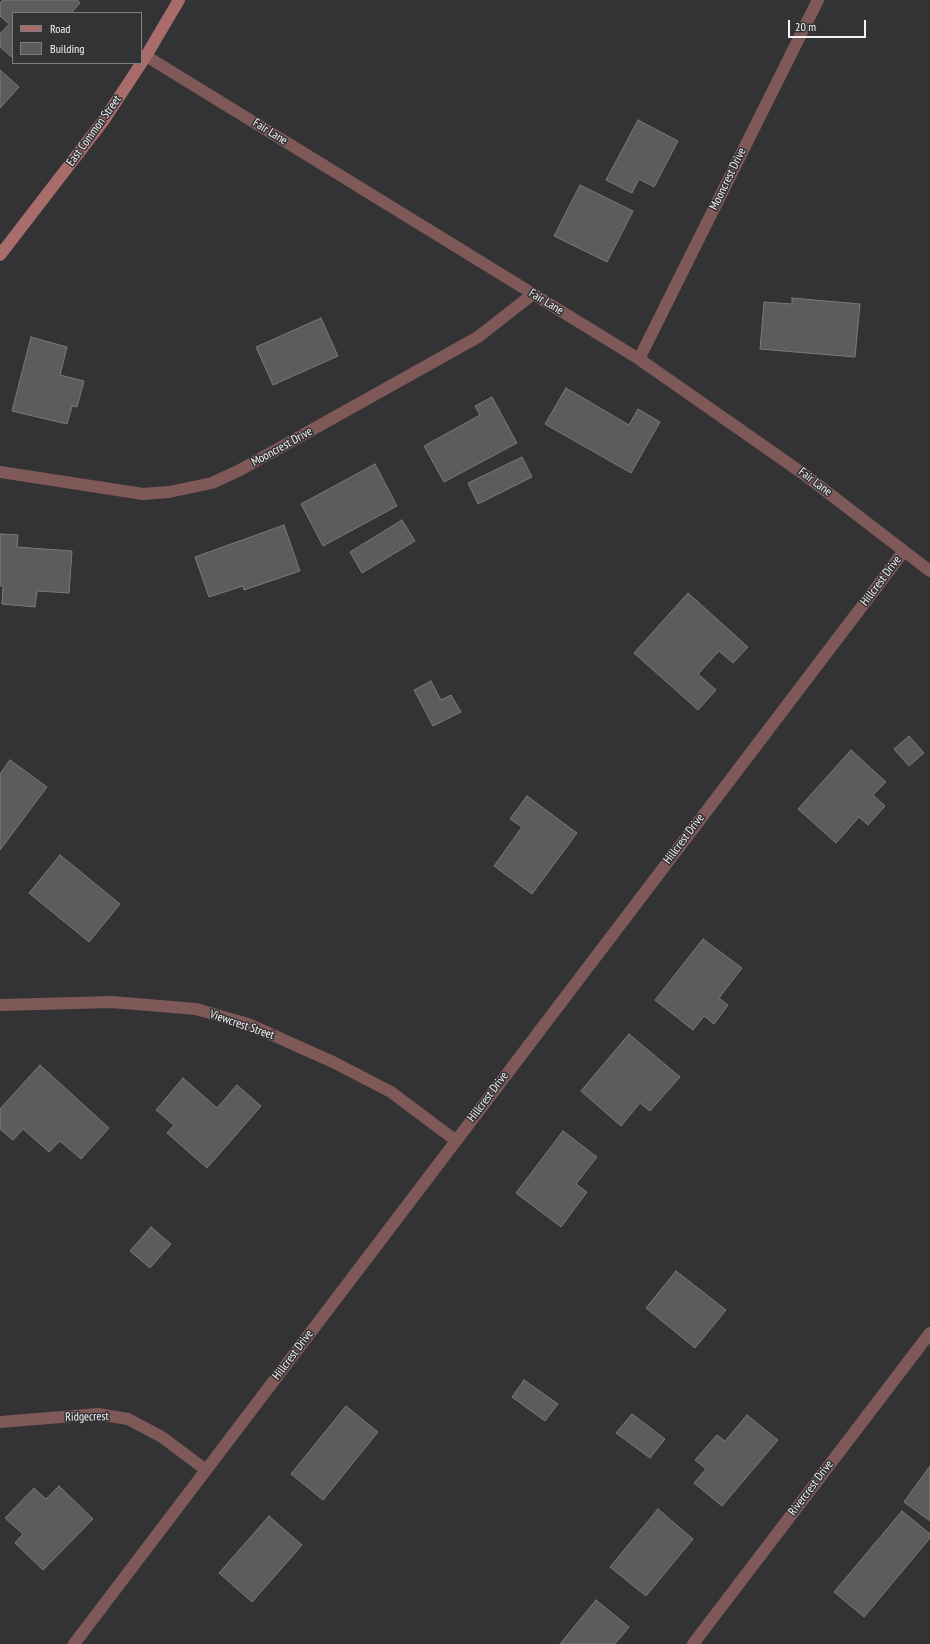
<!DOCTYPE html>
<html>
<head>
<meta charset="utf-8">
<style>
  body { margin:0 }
  #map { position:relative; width:930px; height:1644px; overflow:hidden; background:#333336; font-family:"PT Sans Narrow",sans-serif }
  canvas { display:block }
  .legend { position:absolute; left:12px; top:12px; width:130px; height:52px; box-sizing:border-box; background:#333336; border:1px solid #7f7f82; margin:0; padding:5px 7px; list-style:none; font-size:12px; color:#f2f2f4 }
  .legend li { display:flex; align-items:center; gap:8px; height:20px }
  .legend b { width:20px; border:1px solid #7f7f82 }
  .scale { position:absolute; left:788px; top:20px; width:78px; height:18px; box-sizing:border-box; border:2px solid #f2f2f4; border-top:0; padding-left:5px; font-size:12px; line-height:14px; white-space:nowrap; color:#f2f2f4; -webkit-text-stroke:3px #333336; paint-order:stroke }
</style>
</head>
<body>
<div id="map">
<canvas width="930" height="1644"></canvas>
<ul class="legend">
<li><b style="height:5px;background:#a86c6a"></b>Road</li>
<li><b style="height:11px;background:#5c5c5f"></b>Building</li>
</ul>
<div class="scale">20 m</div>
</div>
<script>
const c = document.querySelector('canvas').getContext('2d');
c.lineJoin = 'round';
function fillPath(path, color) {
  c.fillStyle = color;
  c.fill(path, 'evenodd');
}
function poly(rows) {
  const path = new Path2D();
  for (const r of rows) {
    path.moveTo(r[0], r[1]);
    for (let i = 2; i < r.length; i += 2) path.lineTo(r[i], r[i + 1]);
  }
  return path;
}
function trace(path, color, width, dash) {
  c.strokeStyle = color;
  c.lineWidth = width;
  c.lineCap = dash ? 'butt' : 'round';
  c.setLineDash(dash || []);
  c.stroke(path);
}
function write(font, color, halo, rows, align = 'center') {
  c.font = font + ' "PT Sans Narrow",sans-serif';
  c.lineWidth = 3;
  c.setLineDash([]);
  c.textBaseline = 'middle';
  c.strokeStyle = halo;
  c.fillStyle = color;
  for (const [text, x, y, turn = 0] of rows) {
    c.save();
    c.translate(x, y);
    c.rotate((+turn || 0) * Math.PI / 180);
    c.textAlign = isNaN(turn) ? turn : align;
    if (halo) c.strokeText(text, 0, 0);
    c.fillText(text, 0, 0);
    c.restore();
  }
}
const building = poly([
  [3,0,77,0,80,3,71,13,13,13,13,58,0,47,0,34,9,24,0,16,0,3,3,0],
  [0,70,19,87,0,108,0,70],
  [638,120,678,141,654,187,639,179,632,193,606,180,638,120],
  [580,185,633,211,607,262,554,236,580,185],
  [792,298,860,304,855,357,760,349,764,302,792,304,792,298],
  [321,318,338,356,273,385,256,347,321,318],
  [31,337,67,347,60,375,84,381,77,407,72,406,67,424,12,411,31,337],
  [566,388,629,425,638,409,660,422,631,473,545,424,566,388],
  [492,397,517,443,444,482,424,446,480,415,475,406,492,397],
  [522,457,532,477,478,504,468,483,522,457],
  [375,464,397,506,323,546,301,504,375,464],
  [402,520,415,541,362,573,350,552,402,520],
  [284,525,300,571,244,590,243,586,209,597,195,557,284,525],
  [0,534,18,535,17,547,72,551,69,593,37,591,35,607,2,604,3,586,0,586,0,534],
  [688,593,748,647,733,663,719,651,698,674,716,690,698,710,634,653,688,593],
  [431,681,441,700,451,695,461,712,433,726,414,690,431,681],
  [909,736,924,753,909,766,894,749,909,736],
  [851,750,886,782,873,795,885,806,868,825,859,817,836,843,798,809,851,750],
  [10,760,47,787,0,850,0,774,10,760],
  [527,796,577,833,532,894,494,866,522,827,510,819,527,796],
  [60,855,120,904,89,942,29,893,60,855],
  [703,939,742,968,719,998,728,1005,714,1024,704,1016,693,1030,655,1000,703,939],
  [629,1034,680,1077,650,1111,640,1103,621,1126,581,1091,629,1034],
  [40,1065,109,1128,81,1159,60,1141,49,1152,23,1129,13,1140,0,1129,0,1109,40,1065],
  [183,1078,217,1108,237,1085,261,1106,207,1168,167,1133,174,1125,156,1110,183,1078],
  [563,1131,597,1157,576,1184,587,1192,561,1227,516,1193,563,1131],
  [151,1227,171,1244,150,1268,130,1251,151,1227],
  [676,1271,726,1310,695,1348,646,1308,676,1271],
  [524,1380,558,1404,545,1421,512,1397,524,1380],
  [346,1406,378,1432,323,1500,291,1474,346,1406],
  [632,1414,665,1439,650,1458,616,1433,632,1414],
  [747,1415,778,1440,722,1506,694,1483,706,1469,695,1460,717,1435,725,1441,747,1415],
  [930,1466,930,1521,904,1502,930,1466],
  [59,1486,93,1519,43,1570,15,1543,23,1534,5,1518,34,1488,46,1499,59,1486],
  [658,1509,693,1539,646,1596,610,1567,658,1509],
  [902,1511,930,1534,930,1538,864,1617,834,1592,902,1511],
  [269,1516,302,1545,252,1602,219,1573,269,1516],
  [596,1600,629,1627,615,1644,560,1644,596,1600]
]);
const minor = poly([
  [146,56,639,359,805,475,930,571],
  [639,359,818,0],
  [0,472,143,494,169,492,212,483,240,470,478,337,533,294],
  [0,1005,112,1002,196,1009,248,1024,333,1062,391,1092,455,1140],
  [0,1422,98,1414,128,1419,162,1437,206,1470],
  [74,1644,904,551],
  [693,1644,930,1333]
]);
const secondary = poly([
  [0,255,104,120,146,56,179,0]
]);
const streetNames = [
  ["East Common Street",94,131,-54],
  ["Fair Lane",270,132,32],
  ["Mooncrest Drive",728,179,-64],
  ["Fair Lane",546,302,31],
  ["Mooncrest Drive",282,447,-29],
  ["Fair Lane",815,482,37],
  ["Hillcrest Drive",881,581,-53],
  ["Hillcrest Drive",684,839,-53],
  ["Viewcrest Street",242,1025,19],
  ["Hillcrest Drive",488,1097,-53],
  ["Hillcrest Drive",293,1355,-53],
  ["Ridgecrest",87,1417,-1],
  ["Rivercrest Drive",811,1488,-53]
];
fillPath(building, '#5c5c5f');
trace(building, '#7a7a7d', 1);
trace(minor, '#7f5957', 12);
trace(secondary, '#a86c6a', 12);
write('12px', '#f2f2f4', '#333336', streetNames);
</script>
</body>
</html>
